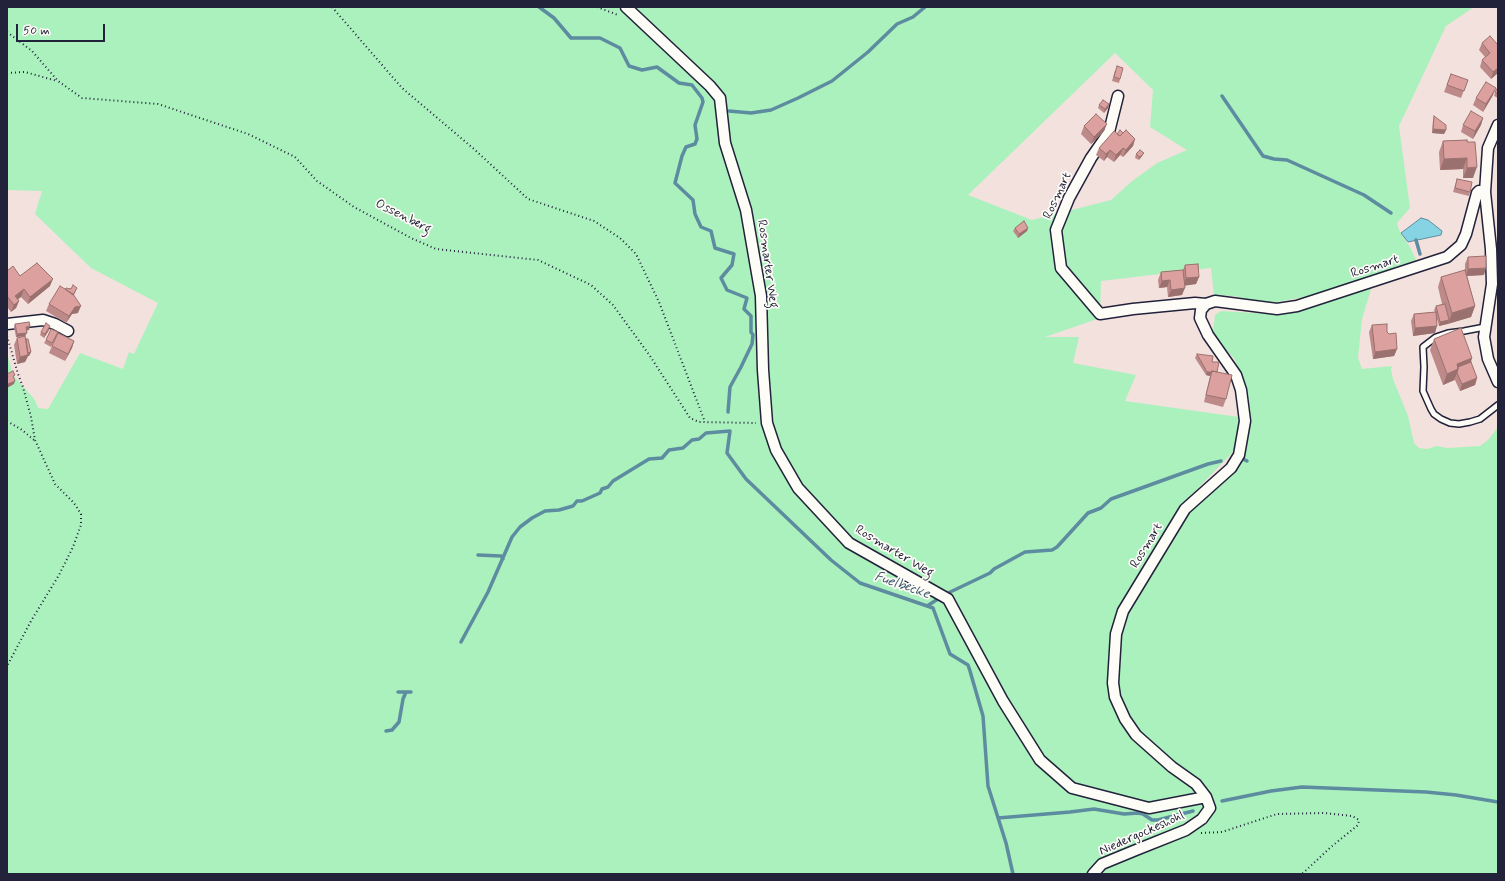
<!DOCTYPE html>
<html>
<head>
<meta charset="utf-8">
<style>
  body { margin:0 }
  #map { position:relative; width:1505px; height:881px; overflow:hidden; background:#f3e1dd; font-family:Mynerve,sans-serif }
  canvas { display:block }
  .frame { position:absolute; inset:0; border:8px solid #22223b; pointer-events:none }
  .scale { position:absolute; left:16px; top:24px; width:89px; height:18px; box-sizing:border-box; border:2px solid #22223b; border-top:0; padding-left:5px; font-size:12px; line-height:14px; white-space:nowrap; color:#22223b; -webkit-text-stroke:3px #fdfcf7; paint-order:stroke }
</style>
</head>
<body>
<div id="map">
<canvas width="1505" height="881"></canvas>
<div class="frame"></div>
<div class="scale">50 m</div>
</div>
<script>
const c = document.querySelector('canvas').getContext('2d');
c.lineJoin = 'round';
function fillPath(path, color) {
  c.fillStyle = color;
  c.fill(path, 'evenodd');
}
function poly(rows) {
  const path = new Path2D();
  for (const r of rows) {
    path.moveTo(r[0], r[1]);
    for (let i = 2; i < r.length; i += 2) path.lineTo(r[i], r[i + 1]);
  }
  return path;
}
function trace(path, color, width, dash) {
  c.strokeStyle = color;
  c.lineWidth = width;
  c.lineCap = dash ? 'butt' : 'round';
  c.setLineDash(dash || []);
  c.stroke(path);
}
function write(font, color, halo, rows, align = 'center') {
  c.font = font + ' Mynerve,sans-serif';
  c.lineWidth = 3.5;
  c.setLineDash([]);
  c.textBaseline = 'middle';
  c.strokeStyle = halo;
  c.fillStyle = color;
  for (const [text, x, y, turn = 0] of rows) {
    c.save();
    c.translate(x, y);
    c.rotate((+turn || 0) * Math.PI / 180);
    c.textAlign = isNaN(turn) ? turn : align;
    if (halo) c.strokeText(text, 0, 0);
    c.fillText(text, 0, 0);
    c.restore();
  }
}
const green = poly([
  [7,7,1474,7,1446,26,1399,126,1410,208,1397,223,1399,230,1411,249,1417,262,1325,293,1267,304,1234,296,1214,295,1211,268,1101,281,1100,318,1045,337,1079,337,1073,363,1136,375,1125,401,1239,417,1238,441,1232,453,1178,509,1121,610,1192,508,1236,469,1244,457,1249,422,1246,389,1234,358,1219,343,1213,331,1215,315,1221,311,1270,314,1331,301,1372,286,1362,319,1358,358,1362,369,1392,366,1391,369,1393,379,1408,416,1414,443,1419,448,1427,449,1437,446,1447,448,1480,446,1488,440,1498,427,1498,874,7,874,7,352,13,375,35,400,38,408,48,409,80,353,123,369,129,352,134,354,158,303,91,268,66,244,35,214,42,191,7,190],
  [1115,53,1153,90,1150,127,1187,150,1157,163,1131,182,1111,200,1032,220,968,195]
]);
const water = poly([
  [1421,218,1428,220,1442,231,1441,235,1408,242,1401,233,1421,218]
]);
const stream = poly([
  [539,7,554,18,571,38,600,38,620,48,629,66,642,70,657,67,679,83,692,85,702,98,703,102,695,125,697,139,695,144,686,147,682,156,675,183,693,200,695,214,701,227,711,231,715,248,734,254,732,265,721,278,727,290,747,298,744,309,751,316,751,332,753,335,752,344,741,367,730,387,728,412],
  [1222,96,1263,156,1274,159,1287,160,1364,195,1391,213],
  [729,111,751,113,771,110,798,98,832,81,868,52,897,24,913,17,925,7],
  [1416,240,1420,254],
  [1243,459,1247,461],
  [478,555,501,556,503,559],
  [946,594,990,573,994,569,1025,552,1052,550,1057,547,1088,513,1101,508,1111,499,1208,464,1221,461],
  [927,606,938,599],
  [461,642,488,592,512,537,520,527,532,518,545,511,559,510,573,506,577,501,582,501,600,493,602,489,608,487,613,481,649,459,662,458,669,450,683,448,692,440,699,439,706,433,730,431,727,453,746,479,831,560,860,583,933,608,950,654,968,665,970,671,983,716,988,786,1006,843,1013,874],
  [398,692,406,692],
  [386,731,392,730,399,722,403,699,406,692,411,692],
  [1222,801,1271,791,1302,787,1426,792,1456,795,1498,802],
  [998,818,1070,812,1094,809,1124,814,1138,813,1143,814,1152,820,1158,820,1193,811]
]);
const path = poly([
  [332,7,402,88,474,149,528,199,594,221,620,238,636,254,659,302,705,422],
  [597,7,618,15],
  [7,32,32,51,58,81,82,98,158,104,248,134,295,157,317,181,354,207,411,238,436,249,538,260,591,285,613,305,650,356,690,418,699,422,756,423],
  [7,73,25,72,57,81],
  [7,336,18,374,23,387,31,417,35,440,55,484,74,503,81,514,81,525,73,547,59,575,31,621,7,666],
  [7,421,22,430,34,440],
  [1201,833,1222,832,1277,814,1324,813,1352,816,1359,820,1358,825,1331,847,1302,874]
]);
const service = poly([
  [1485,327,1464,331,1448,333,1436,337,1423,347,1424,367,1423,391,1431,409,1434,414,1441,419,1450,423,1459,424,1470,422,1480,419,1498,405]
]);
const minor = poly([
  [626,7,710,86,720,98,725,143,746,210,761,296,763,370,767,423,776,450,798,488,849,543,948,599,1003,701,1040,760,1072,788,1149,808,1206,797],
  [1118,96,1109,132,1091,158,1069,198,1056,230,1061,268,1100,314,1133,309,1195,303,1206,304],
  [1498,125,1488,148,1485,192,1491,249,1492,284,1484,337,1488,359,1498,382],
  [7,324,43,320,55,324,68,331],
  [1093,874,1102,864,1136,850,1186,830,1202,819,1210,808,1206,797,1196,784,1172,767,1136,735,1125,719,1115,697,1113,683,1116,634,1123,611,1185,509,1231,468,1239,455,1245,421,1241,390,1236,375,1208,335,1200,318,1201,310,1206,304,1215,301,1277,309,1297,306,1447,257,1461,245,1466,234,1477,193,1479,191,1485,192]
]);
const wall = poly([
  [1490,36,1498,73,1491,79,1480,67,1482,60,1485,57,1479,50,1482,43],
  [1115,70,1120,79,1119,83,1112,81],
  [1451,74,1468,80,1461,98,1444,92],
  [1498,89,1498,98,1494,96,1495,92],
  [1493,95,1483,112,1473,105,1476,98],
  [1109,104,1108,108,1104,113,1098,108,1099,105],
  [1434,116,1446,130,1444,134,1432,133,1433,120],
  [1483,118,1481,125,1473,139,1461,132,1463,125],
  [1084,126,1104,131,1091,144,1081,134],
  [1123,133,1135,139,1133,146,1123,157,1120,155,1114,162,1107,157,1104,161,1096,155,1099,148,1117,134],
  [1467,140,1473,178,1463,178,1463,169,1440,170,1439,152,1443,141],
  [1144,153,1142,156,1139,160,1135,158,1136,154],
  [1457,179,1470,192,1469,196,1453,192],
  [1015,228,1028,228,1027,231,1018,238,1013,231],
  [1468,257,1484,275,1467,276,1475,306,1471,317,1439,326,1437,319,1435,333,1413,336,1411,321,1414,314,1435,312,1434,310,1436,306,1442,304,1438,287,1441,277,1465,273,1465,264],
  [1185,265,1199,277,1196,284,1185,285,1182,295,1168,297,1167,287,1159,288,1158,280,1161,272,1183,270],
  [7,271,20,276,50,286,28,304,21,297,18,299,19,301,16,308,11,312,7,307],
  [77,288,74,295,78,313,72,314,66,323,46,311,49,304,65,289],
  [15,324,29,330,26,330,25,336,26,339,31,352,29,356,28,356,25,362,17,364,14,345,17,338,24,336,16,337,14,327],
  [1372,325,1387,332,1397,349,1394,356,1373,359,1369,332],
  [49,330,44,338,40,335,41,332],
  [58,332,51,347,44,343,46,340],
  [1434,339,1472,358,1471,362,1477,378,1475,385,1460,391,1455,380,1443,385,1430,350],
  [74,341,72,348,65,361,49,353,52,346],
  [1197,354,1212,362,1217,372,1226,399,1223,407,1204,402,1210,376,1206,375,1195,358]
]);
const shadedWall = poly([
  [1498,68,1498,73,1491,79,1493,72],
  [1496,88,1493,95,1483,112,1486,104],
  [1109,104,1108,108,1104,113,1105,109],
  [1483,118,1481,125,1473,139,1475,131],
  [1107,124,1104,131,1091,144,1094,137],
  [1433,129,1446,130,1444,134,1432,133],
  [1135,139,1133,146,1123,157,1126,150],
  [1123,148,1120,155,1114,162,1116,155],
  [1110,150,1107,157,1104,161,1106,154],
  [1144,153,1142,156,1139,160,1140,157],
  [1467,158,1463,169,1440,170,1444,159],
  [1477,167,1473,178,1463,178,1467,168],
  [1028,228,1027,231,1018,238,1019,234],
  [1486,268,1484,275,1466,276,1468,269],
  [1199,277,1196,284,1183,286,1186,278],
  [53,279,50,286,28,304,30,297],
  [1170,280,1167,287,1159,288,1162,281],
  [1185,288,1182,295,1168,297,1171,290],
  [24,289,21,297,13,303,15,296],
  [19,301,16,308,11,312,14,305],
  [81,306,78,313,72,314,66,323,69,316,75,307],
  [1475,306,1471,317,1448,324,1452,313],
  [1449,320,1448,324,1439,326,1440,322],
  [30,326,29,330,25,331,26,327],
  [50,326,49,330,44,338,45,334],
  [1437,326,1435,333,1413,336,1415,328],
  [27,333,25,336,16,337,17,334],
  [74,341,72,348,65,361,68,354],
  [1397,349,1394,356,1373,359,1375,352],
  [31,352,29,356,28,356,25,362,17,364,20,357,26,353],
  [1472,358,1468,369,1457,373,1454,380,1443,385,1447,374,1457,364],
  [1207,372,1211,372,1210,376,1206,375],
  [1477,378,1475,385,1460,391,1462,384],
  [15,381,14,384,7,388,8,384]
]);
const building = poly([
  [1490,36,1498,45,1498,68,1493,72,1482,60,1490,53,1482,43,1490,36],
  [1117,66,1123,68,1120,79,1114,77,1117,66],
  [1451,74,1468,80,1464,91,1447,85,1451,74],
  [1486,82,1496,88,1486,104,1476,98,1486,82],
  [1497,89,1498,89,1498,94,1495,92,1497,89],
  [1103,100,1109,104,1105,109,1099,105,1103,100],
  [1471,111,1483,118,1475,131,1463,125,1471,111],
  [1096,114,1107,124,1094,137,1084,126,1096,114],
  [1434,116,1446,125,1446,130,1433,129,1434,116],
  [1120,130,1123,133,1120,136,1117,134,1120,130],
  [1126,130,1135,139,1126,150,1123,148,1116,155,1110,150,1106,154,1099,148,1114,131,1120,136,1126,130],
  [1467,140,1467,142,1475,142,1477,167,1467,168,1467,158,1444,159,1443,141,1467,140],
  [1140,150,1144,153,1140,157,1136,154,1140,150],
  [1457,179,1472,182,1470,192,1455,188,1457,179],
  [1024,221,1028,228,1019,234,1015,228,1024,221],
  [1486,256,1486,268,1468,269,1468,257,1486,256],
  [37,263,53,279,30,297,24,289,15,296,19,301,14,305,7,296,7,271,13,266,20,276,37,263],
  [1198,264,1199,277,1186,278,1185,265,1198,264],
  [1183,270,1185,288,1171,290,1170,280,1162,281,1161,272,1183,270],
  [1465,270,1475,306,1452,313,1441,277,1465,270],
  [73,285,77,288,73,295,65,289,66,288,71,289,73,285],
  [60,286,73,294,81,306,75,307,69,316,49,304,60,286],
  [1445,304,1449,320,1440,322,1436,306,1445,304],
  [1436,312,1437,326,1415,328,1414,314,1436,312],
  [29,322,30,326,26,327,27,333,17,334,15,324,29,322],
  [46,323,50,326,45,334,41,332,46,323],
  [1387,324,1387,332,1389,334,1396,333,1397,349,1375,352,1372,325,1387,324],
  [1461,328,1472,358,1457,364,1458,369,1447,374,1434,339,1461,328],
  [51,329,58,332,52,343,46,340,51,329],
  [58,333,74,341,68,354,52,346,58,333],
  [25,336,28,355,20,357,17,338,25,336],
  [26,339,28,339,31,352,28,353,26,339],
  [1197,354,1213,356,1212,362,1219,362,1217,372,1212,371,1212,372,1207,372,1197,354],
  [1471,362,1477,378,1462,384,1457,373,1458,369,1458,367,1471,362],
  [13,371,15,375,13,376,15,381,8,384,7,381,7,377,8,377,7,374,13,371],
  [1212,371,1232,375,1226,399,1206,395,1212,371]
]);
const streetNames = [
  ["Rosmart",1058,196,-65],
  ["Ossenberg",403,217,27],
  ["Rosmarter Weg",767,264,82],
  ["Rosmart",1375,267,-18],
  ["Rosmart",1147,546,-59],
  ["Rosmarter Weg",894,552,31],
  ["Niedergockeshohl",1142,834,-24]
];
const waterNames = [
  ["Fuelbecke",902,586,19]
];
fillPath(green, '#abf1bd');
fillPath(water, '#85d3e3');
trace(water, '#5d8ca0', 1);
trace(stream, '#5d8ca0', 3.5);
trace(service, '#22223b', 8);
trace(minor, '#22223b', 13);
trace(path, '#22223b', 2, [1, 3]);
trace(service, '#fdfcf7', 5);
trace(minor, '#fdfcf7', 10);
fillPath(wall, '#bd8a89');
fillPath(shadedWall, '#9a716f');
fillPath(building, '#dca19f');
trace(building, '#9a716f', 1);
write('13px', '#22223b', '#fdfcf7', streetNames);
write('italic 14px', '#40576d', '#fdfcf7', waterNames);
</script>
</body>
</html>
